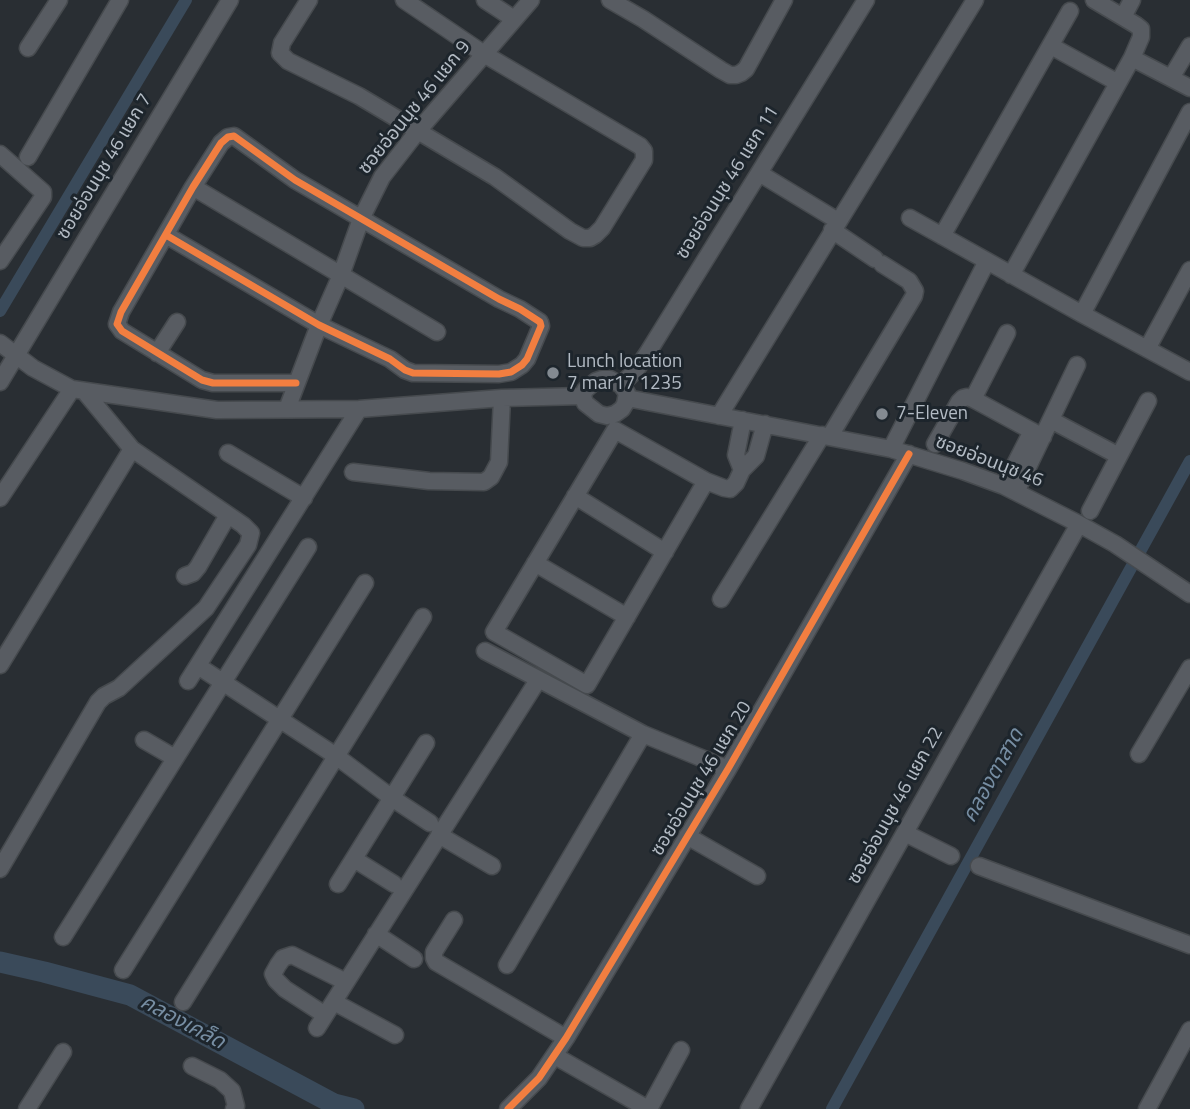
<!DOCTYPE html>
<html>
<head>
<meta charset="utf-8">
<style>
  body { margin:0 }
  canvas { display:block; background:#292e33 }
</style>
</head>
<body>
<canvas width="1190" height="1109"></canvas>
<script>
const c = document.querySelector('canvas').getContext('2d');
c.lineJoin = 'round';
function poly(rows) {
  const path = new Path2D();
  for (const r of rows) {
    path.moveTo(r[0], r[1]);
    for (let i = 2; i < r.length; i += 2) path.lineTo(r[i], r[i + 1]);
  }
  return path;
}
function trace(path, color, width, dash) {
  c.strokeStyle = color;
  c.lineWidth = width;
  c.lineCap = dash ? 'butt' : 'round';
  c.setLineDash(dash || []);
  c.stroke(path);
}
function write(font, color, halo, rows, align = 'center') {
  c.font = font + ' "Titillium Web","Noto Sans Thai",sans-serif';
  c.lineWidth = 6;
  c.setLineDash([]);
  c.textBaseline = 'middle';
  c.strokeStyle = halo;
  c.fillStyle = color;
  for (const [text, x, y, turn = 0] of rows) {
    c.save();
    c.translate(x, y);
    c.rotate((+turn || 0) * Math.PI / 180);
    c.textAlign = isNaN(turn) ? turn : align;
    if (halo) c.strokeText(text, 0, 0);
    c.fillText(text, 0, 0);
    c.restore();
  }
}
const canal = poly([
  [0,311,186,0],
  [832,1109,1190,461]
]);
const river = poly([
  [0,962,44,972,130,995,334,1104,354,1109]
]);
const minor = poly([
  [309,0,282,43,280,53,288,61,359,96,495,177,570,231,583,238,590,238,595,235,602,228,644,160,644,151,640,146,484,54,404,0],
  [485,0,514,19],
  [610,0,643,19,721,70,730,75,736,75,741,73,746,69,784,0],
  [1123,17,1132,0],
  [1051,46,1111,79],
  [28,48,59,0],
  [1132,58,1190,88],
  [1171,78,1190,46],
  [0,154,43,192,43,197,0,261],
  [28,157,120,0],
  [759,173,838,221],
  [193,187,437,332],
  [910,218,1082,314,1190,372],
  [832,230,875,259],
  [166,235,319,325,390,359,405,370,413,373,499,374,511,372,522,365,527,359,541,326,540,322,520,309,499,299,295,180,234,136,228,137,221,143,193,187,121,312,117,324,122,331,202,380,213,383,296,383],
  [942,236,1070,11],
  [1011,275,1132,58,1141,37,1141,29,1136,25,1094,0],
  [1082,314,1190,112],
  [0,343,33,368,72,389,217,410,359,409,502,398,583,396],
  [1147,349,1190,270],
  [157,353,177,322],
  [602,379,610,379,621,385,627,393,625,404,622,409,615,414,607,416,599,414,585,403,583,396,585,390,596,381,602,379],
  [0,382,230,0],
  [621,385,636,370,647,354,866,0],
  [627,398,891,449,963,471,1004,486,1079,524,1115,544,1190,594],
  [973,399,1007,333],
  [287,409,319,325,341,275,361,219,382,177,417,132,531,0],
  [719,416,975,0],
  [743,420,736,455,742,470,756,456,765,424],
  [1051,420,1119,456],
  [830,436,914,296,915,291,909,281,882,264],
  [935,444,959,402,963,398,967,397,973,399,1043,437],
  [891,449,987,261],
  [228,453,304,498],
  [353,472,429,481,484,482,491,477,499,462,502,398],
  [706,481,587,685,494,632,615,430,706,481,724,488,730,489,736,483,742,470],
  [1004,486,1032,431],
  [1016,492,1077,365],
  [575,496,665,552],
  [0,498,72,389],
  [1090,511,1148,401],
  [535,563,627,617],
  [185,576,193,573,198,567,228,515],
  [721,599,822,435],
  [485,651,643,734,728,769],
  [0,665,132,449],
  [198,666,336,756,392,798,430,823],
  [188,681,359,409],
  [144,740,175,758],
  [1139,754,1190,668],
  [905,833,951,856],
  [439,835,492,866],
  [687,836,757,876],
  [354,859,394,884],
  [979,866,1190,945],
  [0,869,98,702,104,696,119,688,206,608,248,545,251,533,243,525,132,449,84,391],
  [338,884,426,743],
  [454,920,434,952,434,958,436,962,566,1038],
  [376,934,414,959],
  [63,937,308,547],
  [507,965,643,734],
  [123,970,365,583],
  [183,1002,423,617],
  [334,1002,395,1035],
  [325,1015,285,989,276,980,273,974,278,965,283,958,292,955,346,982],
  [317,1028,538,680],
  [555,1056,648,1109],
  [192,1066,220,1080,232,1091,236,1106,234,1109],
  [27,1109,63,1052],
  [508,1109,539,1078,566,1038,728,769,909,454],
  [649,1109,681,1050],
  [749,1109,1079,524],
  [1147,1109,1190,1030]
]);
const cycleway = poly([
  [166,235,319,325,390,359,405,370,413,373,499,374,511,372,522,365,527,359,541,326,540,322,520,309,499,299,295,180,234,136,228,137,221,143,193,187,121,312,117,324,122,331,202,380,213,383,296,383],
  [508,1109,539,1078,566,1038,728,769,909,454]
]);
const markers = [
  [553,373,7,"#838a91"],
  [882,414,7,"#838a91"]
];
const streetNames = [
  ["ซอยอ่อนนุช 46 แยก 9",415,108,-51],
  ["ซอยอ่อนนุช 46 แยก 7",105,167,-59],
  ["ซอยอ่อนนุช 46 แยก 11",728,183,-58],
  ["ซอยอ่อนนุช 46",989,462,21],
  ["ซอยอ่อนนุช 46 แยก 20",702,779,-59],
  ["ซอยอ่อนนุช 46 แยก 22",896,806,-61]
];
const poiNames = [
  ["Lunch location",567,362],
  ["7 mar17 1235",567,384],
  ["7-Eleven",896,414]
];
const waterNames = [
  ["คลองตาสาด",994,776,-61],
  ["คลองเคล็ด",182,1023,28]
];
trace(canal, '#3a4a5a', 12);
trace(river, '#3a4a5a', 21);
trace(minor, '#464a4e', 19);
trace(minor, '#585c62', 16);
trace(cycleway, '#f27e40', 7);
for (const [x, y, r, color] of markers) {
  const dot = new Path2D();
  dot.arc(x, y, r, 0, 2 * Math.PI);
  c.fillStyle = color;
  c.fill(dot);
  trace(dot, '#1d252c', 2.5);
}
write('19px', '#b3bbc4', '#1d252c', streetNames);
write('19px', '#b3bbc4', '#1d252c', poiNames, 'left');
write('italic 21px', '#778ea3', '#1d252c', waterNames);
</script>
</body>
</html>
